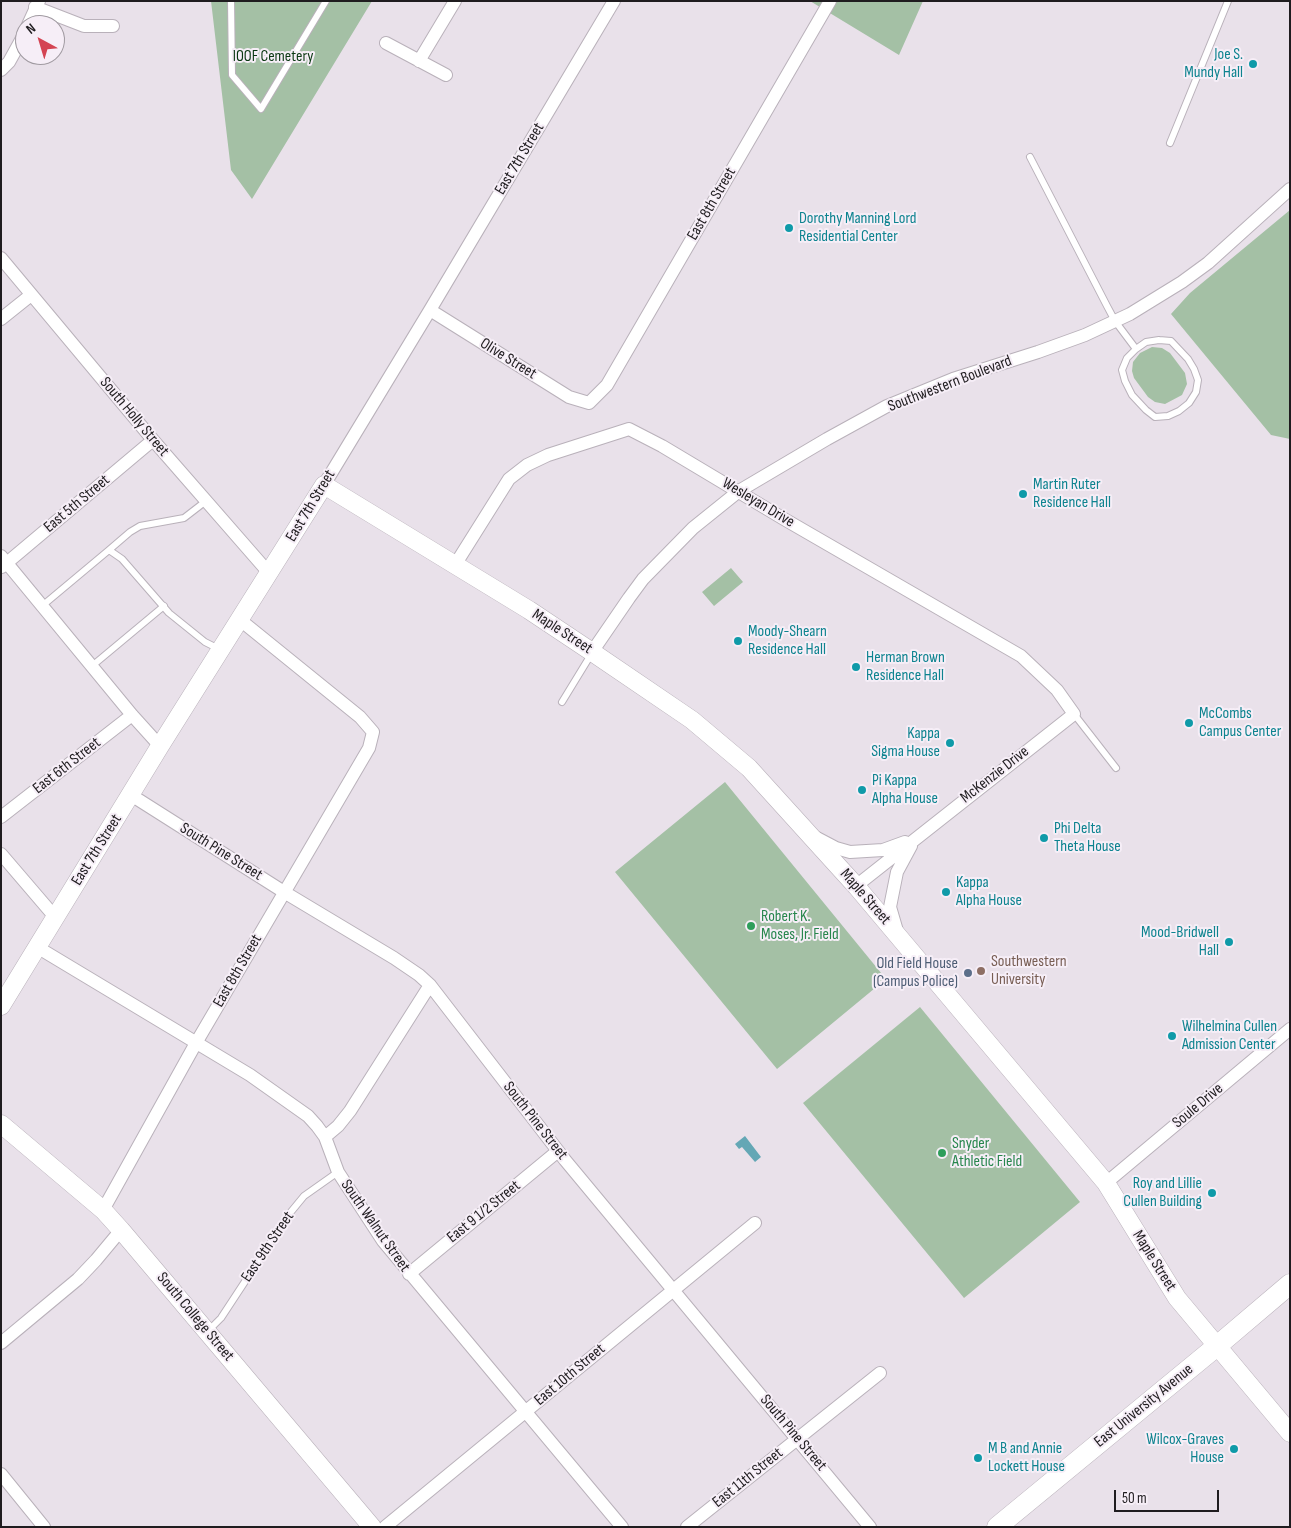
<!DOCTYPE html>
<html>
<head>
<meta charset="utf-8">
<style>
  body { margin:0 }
  #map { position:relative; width:1291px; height:1528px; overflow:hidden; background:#e9e1ea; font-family:"Sofia Sans Condensed",sans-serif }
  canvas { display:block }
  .frame { position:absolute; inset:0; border:2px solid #1f1c1f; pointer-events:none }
  .north { position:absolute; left:15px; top:15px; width:50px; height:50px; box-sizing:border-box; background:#f6eef7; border:1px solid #a09aa1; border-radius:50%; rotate:321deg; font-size:14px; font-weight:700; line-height:20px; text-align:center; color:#1f1c1f }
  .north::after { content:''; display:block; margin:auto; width:18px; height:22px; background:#d44453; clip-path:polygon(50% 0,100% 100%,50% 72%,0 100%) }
  .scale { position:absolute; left:1114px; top:1490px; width:105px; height:22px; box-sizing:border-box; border:2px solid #1f1c1f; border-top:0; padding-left:6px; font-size:15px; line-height:18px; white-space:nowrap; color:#1f1c1f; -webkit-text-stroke:4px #f6eef7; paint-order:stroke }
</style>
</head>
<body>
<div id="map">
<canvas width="1291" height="1528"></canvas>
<div class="frame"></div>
<div class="north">N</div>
<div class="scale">50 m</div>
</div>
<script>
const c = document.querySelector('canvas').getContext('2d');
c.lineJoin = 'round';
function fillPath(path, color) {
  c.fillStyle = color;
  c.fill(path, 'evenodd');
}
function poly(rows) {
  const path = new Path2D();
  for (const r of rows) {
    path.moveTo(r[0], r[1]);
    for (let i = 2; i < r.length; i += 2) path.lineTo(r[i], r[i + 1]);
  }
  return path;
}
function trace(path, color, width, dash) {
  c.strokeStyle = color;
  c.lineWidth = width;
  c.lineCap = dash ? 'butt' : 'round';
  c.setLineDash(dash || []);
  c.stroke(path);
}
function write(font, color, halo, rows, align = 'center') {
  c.font = font + ' "Sofia Sans Condensed",sans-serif';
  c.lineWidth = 4;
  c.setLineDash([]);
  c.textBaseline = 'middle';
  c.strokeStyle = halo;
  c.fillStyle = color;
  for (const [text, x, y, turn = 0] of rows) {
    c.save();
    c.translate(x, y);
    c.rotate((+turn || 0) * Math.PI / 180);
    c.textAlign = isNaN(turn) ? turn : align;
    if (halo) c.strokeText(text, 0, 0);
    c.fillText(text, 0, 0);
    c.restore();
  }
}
const green = poly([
  [211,1,372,1,252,199,231,170],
  [810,1,923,1,899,55],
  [1290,210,1290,439,1271,435,1171,314,1190,293],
  [1152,347,1162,348,1170,353,1185,373,1187,384,1182,395,1165,404,1155,402,1148,397,1134,378,1132,371,1133,362,1140,353],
  [731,568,743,582,714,606,702,592],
  [725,782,886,979,777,1069,615,872],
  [920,1007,1080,1202,964,1298,803,1103]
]);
const water = poly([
  [745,1136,761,1157,755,1162,742,1147,739,1149,735,1144]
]);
const lane = poly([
  [231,1,232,75,261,109,326,1],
  [1170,143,1228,1],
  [1030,157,1107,306,1115,321,1136,349],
  [1159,340,1171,341,1188,359,1194,369,1198,380,1196,392,1189,403,1179,411,1168,416,1155,417,1146,410,1132,395,1125,381,1122,370,1127,358,1136,349,1146,342,1159,340],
  [109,550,130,532,140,526,184,518,206,501],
  [42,606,109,550,122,559,169,613,205,642,219,649],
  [92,666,164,606],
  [562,702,592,653],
  [1074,714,1116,768],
  [208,1331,221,1318,290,1213,304,1196,338,1172]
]);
const street = poly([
  [35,7,84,26,113,26],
  [28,25,39,1],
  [386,43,446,75],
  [419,61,455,1],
  [1,70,9,62,25,33],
  [1,258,153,440,269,573],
  [430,310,569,397,589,403,607,385,830,1],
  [1,319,31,295],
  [324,485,430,310,614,1],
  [1,556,132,715,160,746],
  [455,565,509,479,527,465,548,455,629,429,662,446,784,519,1021,656,1057,690,1074,714,856,886],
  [2,567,153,440],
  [592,652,629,598,643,579,693,528,739,491,827,439,887,406,953,379,1038,352,1085,335,1130,314,1182,282,1208,263,1290,189],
  [131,795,284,892,394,958,419,975,430,985,565,1160,870,1527],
  [1,817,132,715],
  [817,838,836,848,850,852,883,850,905,842],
  [1,854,55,917],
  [897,931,890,907,897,872,911,846],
  [37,947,250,1075,308,1116,317,1126,325,1137,338,1172,383,1241,622,1527],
  [325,1137,338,1126,350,1111,430,985],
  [1106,1183,1290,1029],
  [103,1210,196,1043,369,748,373,732,360,717,239,619],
  [409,1274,558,1151],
  [1,1343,78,1279,96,1260,121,1230],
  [1,1474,44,1527],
  [385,1527,755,1223],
  [687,1527,880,1373]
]);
const secondary = poly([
  [1,1006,160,746,324,485,529,610,592,652,692,720,749,768,856,886,1106,1183,1177,1298,1290,1433],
  [1,1124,103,1210,121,1230,372,1527]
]);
const primary = poly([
  [997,1527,1217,1346,1290,1284]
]);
const markers = [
  [1253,64,5,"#0f9aa8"],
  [789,228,5,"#0f9aa8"],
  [1023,494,5,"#0f9aa8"],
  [738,641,5,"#0f9aa8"],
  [856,667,5,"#0f9aa8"],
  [1189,723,5,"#0f9aa8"],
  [950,743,5,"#0f9aa8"],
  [862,790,5,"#0f9aa8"],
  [1044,838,5,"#0f9aa8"],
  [946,892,5,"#0f9aa8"],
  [751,926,5,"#2e9e5b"],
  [1229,942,5,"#0f9aa8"],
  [981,971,5,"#8d6e63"],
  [968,973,5,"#5c6f8a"],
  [1172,1036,5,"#0f9aa8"],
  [942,1153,5,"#2e9e5b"],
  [1212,1193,5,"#0f9aa8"],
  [1234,1449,5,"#0f9aa8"],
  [978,1458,5,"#0f9aa8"]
];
const cultureNames = [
  ["Joe S.",1243,55,"right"],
  ["Mundy Hall",1243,73,"right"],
  ["Dorothy Manning Lord",799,219],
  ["Residential Center",799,237],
  ["Martin Ruter",1033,485],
  ["Residence Hall",1033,503],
  ["Moody-Shearn",748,632],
  ["Residence Hall",748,650],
  ["Herman Brown",866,658],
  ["Residence Hall",866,676],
  ["McCombs",1199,714],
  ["Campus Center",1199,732],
  ["Kappa",940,734,"right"],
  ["Sigma House",940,752,"right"],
  ["Pi Kappa",872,781],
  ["Alpha House",872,799],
  ["Phi Delta",1054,829],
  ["Theta House",1054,847],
  ["Kappa",956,883],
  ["Alpha House",956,901],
  ["Mood-Bridwell",1219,933,"right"],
  ["Hall",1219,951,"right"],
  ["Wilhelmina Cullen",1182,1027],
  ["Admission Center",1182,1045],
  ["Roy and Lillie",1202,1184,"right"],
  ["Cullen Building",1202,1202,"right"],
  ["Wilcox-Graves",1224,1440,"right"],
  ["House",1224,1458,"right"],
  ["M B and Annie",988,1449],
  ["Lockett House",988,1467]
];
const parkNames = [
  ["IOOF Cemetery",273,57]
];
const streetNames = [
  ["East 7th Street",520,159,-59],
  ["East 8th Street",712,204,-60],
  ["Olive Street",508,359,32],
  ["Southwestern Boulevard",950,384,-21],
  ["South Holly Street",134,417,50],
  ["Wesleyan Drive",758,503,31],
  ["East 5th Street",77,504,-40],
  ["East 7th Street",311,506,-59],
  ["Maple Street",562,632,33],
  ["East 6th Street",67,766,-38],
  ["McKenzie Drive",995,775,-38],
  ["East 7th Street",97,850,-58],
  ["South Pine Street",221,852,32],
  ["Maple Street",865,897,49],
  ["East 8th Street",238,971,-60],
  ["Soule Drive",1198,1106,-40],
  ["South Pine Street",535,1121,52],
  ["East 9 1/2 Street",484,1212,-39],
  ["South Walnut Street",375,1226,55],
  ["East 9th Street",268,1247,-56],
  ["Maple Street",1154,1261,58],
  ["South College Street",195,1317,50],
  ["East 10th Street",570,1375,-40],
  ["East University Avenue",1144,1406,-39],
  ["South Pine Street",793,1433,50],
  ["East 11th Street",748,1478,-39]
];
const leisureNames = [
  ["Robert K.",761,917],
  ["Moses, Jr. Field",761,935],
  ["Snyder",952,1144],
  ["Athletic Field",952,1162]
];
const educationNames = [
  ["Southwestern",991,962],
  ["University",991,980]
];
const serviceNames = [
  ["Old Field House",958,964],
  ["(Campus Police)",958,982]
];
fillPath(green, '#a4c0a5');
fillPath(water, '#64a7b5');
trace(lane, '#b9b1ba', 8);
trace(street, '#b9b1ba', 14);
trace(secondary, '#b9b1ba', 19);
trace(primary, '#b9b1ba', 21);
trace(lane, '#fff', 6);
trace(street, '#fff', 12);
trace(secondary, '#fff', 18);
trace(primary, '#fff', 20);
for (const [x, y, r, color] of markers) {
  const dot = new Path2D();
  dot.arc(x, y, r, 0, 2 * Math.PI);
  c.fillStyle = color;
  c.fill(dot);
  trace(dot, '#f6eef7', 2);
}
write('16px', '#0d838f', '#f6eef7', cultureNames, 'left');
write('16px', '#0a3812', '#f6eef7', parkNames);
write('16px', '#1f1c1f', '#f6eef7', streetNames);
write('16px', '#27864d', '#f6eef7', leisureNames, 'left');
write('16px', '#785e54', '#f6eef7', educationNames, 'left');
write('16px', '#4e5e75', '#f6eef7', serviceNames, 'right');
</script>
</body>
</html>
